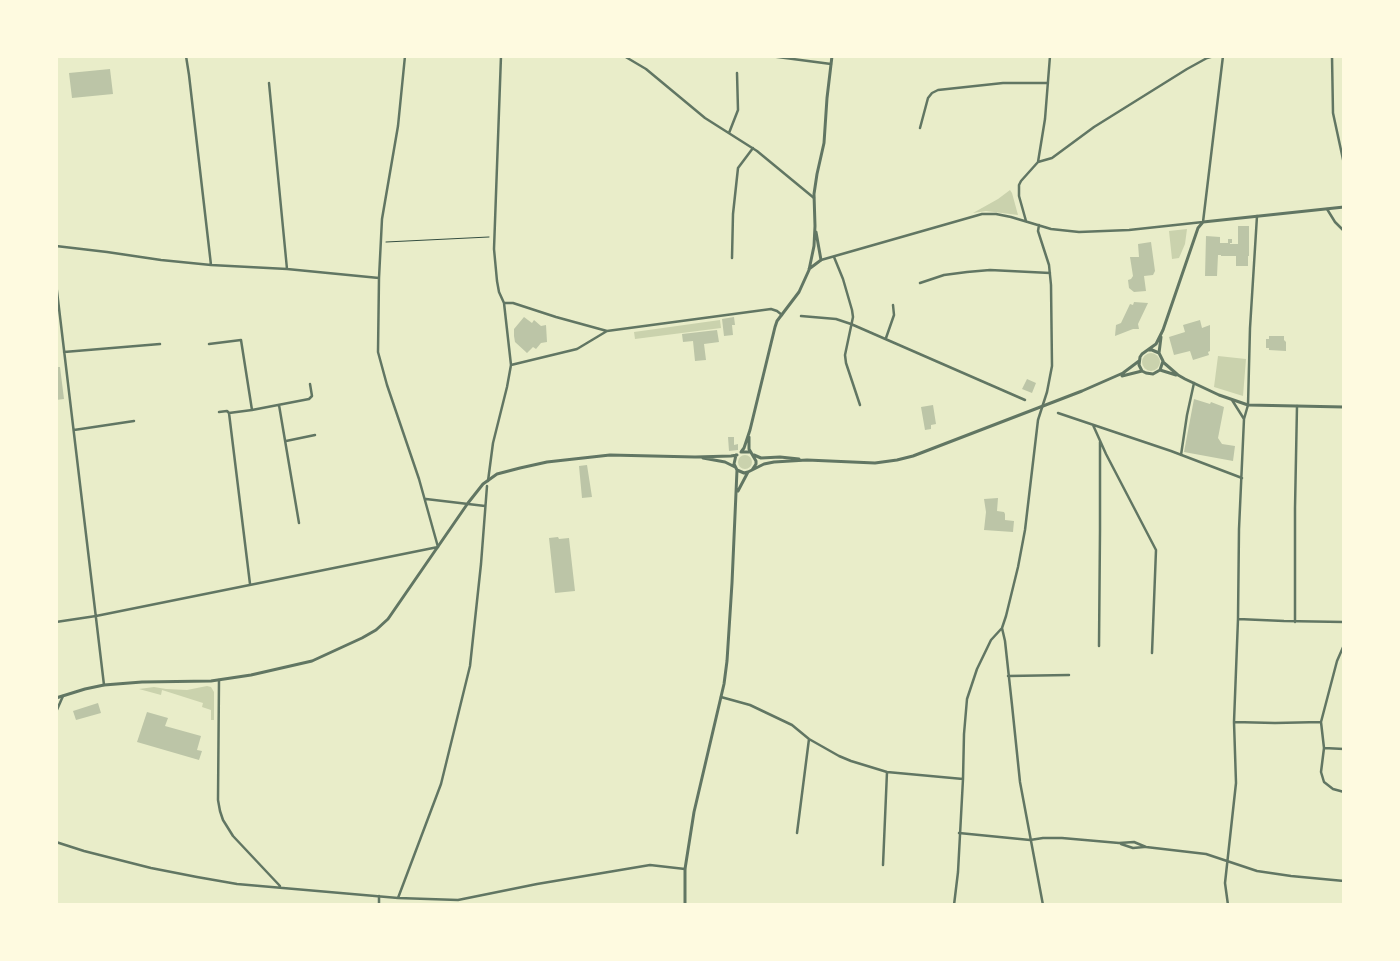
<!DOCTYPE html>
<html>
<head>
<meta charset="utf-8">
<style>
  body { margin:0 }
  #map { position:relative; width:1400px; height:961px; overflow:hidden; background:#e9edc9; font-family:Raleway,sans-serif }
  canvas { display:block }
  .frame { position:absolute; inset:0; border:58px solid #fefae0; pointer-events:none }
</style>
</head>
<body>
<div id="map">
<canvas width="1400" height="961"></canvas>
<div class="frame"></div>
</div>
<script>
const c = document.querySelector('canvas').getContext('2d');
c.lineJoin = 'round';
function fillPath(path, color) {
  c.fillStyle = color;
  c.fill(path, 'evenodd');
}
function poly(rows) {
  const path = new Path2D();
  for (const r of rows) {
    if (r.length === 3) {
      path.moveTo(r[0] + r[2], r[1]);
      path.arc(r[0], r[1], r[2], 0, 2 * Math.PI);
      continue;
    }
    path.moveTo(r[0], r[1]);
    for (let i = 2; i < r.length; i += 2) path.lineTo(r[i], r[i + 1]);
  }
  return path;
}
function trace(path, color, width, dash) {
  c.strokeStyle = color;
  c.lineWidth = width;
  c.lineCap = dash ? 'butt' : 'round';
  c.setLineDash(dash || []);
  c.stroke(path);
}
const green = poly([
  [1010,190,1012,193,1018,215,986,211,973,213,998,199],
  [1187,229,1185,244,1179,258,1172,259,1169,231],
  [720,320,721,328,635,339,634,332],
  [1151,362,9],
  [1218,356,1246,359,1243,396,1214,387],
  [745,462,7],
  [207,686,211,687,214,692,214,720,211,720,211,710,202,707,203,703,162,690,161,695,139,689,154,687,166,689,187,690]
]);
const building = poly([
  [110,69,113,94,72,98,69,73],
  [1238,226,1249,226,1249,256,1248,256,1248,266,1236,266,1236,256,1221,256,1221,255,1218,255,1217,276,1205,276,1206,236,1220,237,1220,243,1228,243,1228,239,1232,239,1232,243,1230,243,1230,244,1238,244],
  [1151,242,1155,271,1153,275,1144,276,1146,291,1134,292,1129,288,1128,280,1131,279,1133,276,1130,257,1139,257,1138,244],
  [1134,302,1148,303,1138,324,1139,329,1133,329,1115,336,1116,325,1121,323,1130,304,1133,305],
  [524,317,532,323,534,320,541,326,546,325,547,342,541,343,536,349,533,347,527,353,515,342,514,336,514,329],
  [734,317,735,325,732,325,733,335,724,336,722,319],
  [1200,320,1202,328,1210,325,1210,351,1208,352,1209,355,1193,360,1190,351,1174,355,1169,337,1185,332,1183,325],
  [717,330,719,342,704,344,706,360,695,361,693,341,683,342,682,334],
  [1269,336,1284,336,1284,340,1286,342,1286,351,1269,350,1269,348,1266,348,1266,339,1269,339],
  [56,367,60,367,64,399,56,400],
  [1027,379,1036,383,1032,393,1022,389],
  [1194,399,1210,404,1211,402,1224,407,1218,438,1222,444,1235,446,1233,461,1184,452],
  [933,405,936,424,931,425,931,429,925,430,921,407],
  [728,437,734,437,734,445,738,444,738,450,729,451],
  [587,465,592,497,582,498,579,466],
  [998,498,997,511,1004,512,1005,514,1005,520,1014,521,1013,532,984,530,986,512,984,499],
  [558,537,559,539,569,538,575,591,555,593,549,538],
  [98,703,101,713,76,720,73,711],
  [147,712,168,718,165,726,201,736,197,750,202,751,199,760,137,742]
]);
const path = poly([
  [386,242,489,237]
]);
const minor = poly([
  [186,56,189,75,211,265],
  [624,56,646,69,705,118,757,151,814,198],
  [770,56,831,64],
  [1332,56,1333,113,1344,164],
  [269,83,287,269],
  [920,128,928,98,932,93,938,90,1003,83,1048,83],
  [729,133,738,110,737,73],
  [1038,162,1052,158,1094,127,1187,69,1207,58,1214,56],
  [1327,209,1335,222,1344,231],
  [1026,221,1019,196,1019,185,1021,181,1038,162,1045,119,1050,56],
  [56,246,107,252,161,260,211,265,287,269,379,278],
  [834,257,843,279,852,310,853,317,845,355,846,363,860,405],
  [732,258,733,214,738,168,753,148],
  [821,260,982,214,996,214,1011,217,1051,229,1079,232,1129,230,1203,222,1223,56],
  [56,283,104,685],
  [920,283,944,275,967,272,990,270,1050,273],
  [504,303,513,303,556,317,607,331],
  [801,316,836,319,851,324,1025,400],
  [886,338,894,315,893,305],
  [209,344,241,340,252,410],
  [64,352,160,344],
  [511,365,577,349,607,331,771,309,777,311,782,315],
  [1232,400,1244,419],
  [279,405,299,523],
  [219,412,227,411,229,413,252,410,309,399,312,396,310,384],
  [229,413,250,584],
  [1058,413,1171,451,1242,478],
  [1093,425,1106,454,1156,550,1152,653],
  [74,430,134,421],
  [286,441,315,435],
  [1181,455,1187,415,1194,383],
  [488,481,493,443,507,387,511,365,504,303,499,292,497,281,494,249,501,56],
  [426,499,485,506],
  [1238,619,1284,621,1344,622],
  [56,622,96,616,438,547,419,479,387,385,378,352,379,278,382,219,398,126,405,56],
  [1295,622,1295,508,1297,406],
  [1002,628,1005,641,1012,705,1020,782,1043,905],
  [1344,645,1337,661,1321,722,1324,748,1321,772,1324,782,1333,789,1344,792],
  [1099,646,1100,530,1100,442],
  [1008,676,1069,675],
  [219,680,218,800,220,811,223,820,233,836,280,886],
  [721,697,750,705,792,725,809,739,839,756,851,761,887,772,963,779],
  [56,712,63,696],
  [1234,722,1275,723,1321,722],
  [1324,748,1344,749],
  [797,833,809,739],
  [959,833,1030,840,1043,838,1062,838,1119,843,1134,842,1146,847,1206,854,1257,871,1291,876,1344,881],
  [56,842,84,851,151,868,197,877,237,884,398,898,458,900,537,884,650,865,685,869],
  [1121,844,1133,848,1144,847],
  [883,865,887,772],
  [398,898,441,784,470,666,481,564,487,486],
  [379,905,379,896],
  [954,905,958,872,963,779,964,734,967,699,977,669,991,640,1002,628,1006,616,1018,567,1025,530,1038,420,1047,392,1052,366,1051,285,1049,265,1038,231,1039,225],
  [1228,905,1225,883,1236,783,1234,722,1238,619,1239,529,1244,419,1248,405,1250,328,1257,216]
]);
const tertiary = poly([
  [809,269,821,260,816,232],
  [1149,350,1152,350,1159,353,1163,361,1160,370,1153,374,1146,373,1142,371,1139,365,1140,357,1142,354,1156,344,1163,330,1198,228,1203,222,1344,207],
  [1159,353,1161,337],
  [1163,362,1178,375,1185,379,1219,395,1248,405,1344,407],
  [1160,370,1176,375],
  [1122,376,1142,371],
  [741,452,744,448,750,430,775,327,777,321,799,292,809,270,814,246,815,226,814,194,817,174,824,143,827,98,832,56],
  [741,452,750,452],
  [736,455,734,464,737,470,744,473,748,472,752,470,756,464,756,461,749,449,749,437],
  [754,455,761,458,780,457,799,459],
  [703,458,725,462,735,467],
  [752,470,764,464,774,462,807,460,875,463,897,460,913,456,1082,391,1123,373,1139,361],
  [738,491,748,472],
  [56,698,85,689,104,685,142,682,211,681,251,675,312,661,362,638,376,630,388,619,468,503,483,484,497,474,520,468,547,462,610,455,695,457,731,456,737,455],
  [685,905,685,869,694,812,724,684,727,661,732,583,737,470]
]);
fillPath(green, '#cad2ad');
fillPath(building, '#bcc5a7');
trace(path, '#344e41', 1);
trace(minor, '#617663', 2.5);
trace(tertiary, '#617663', 3);
</script>
</body>
</html>
